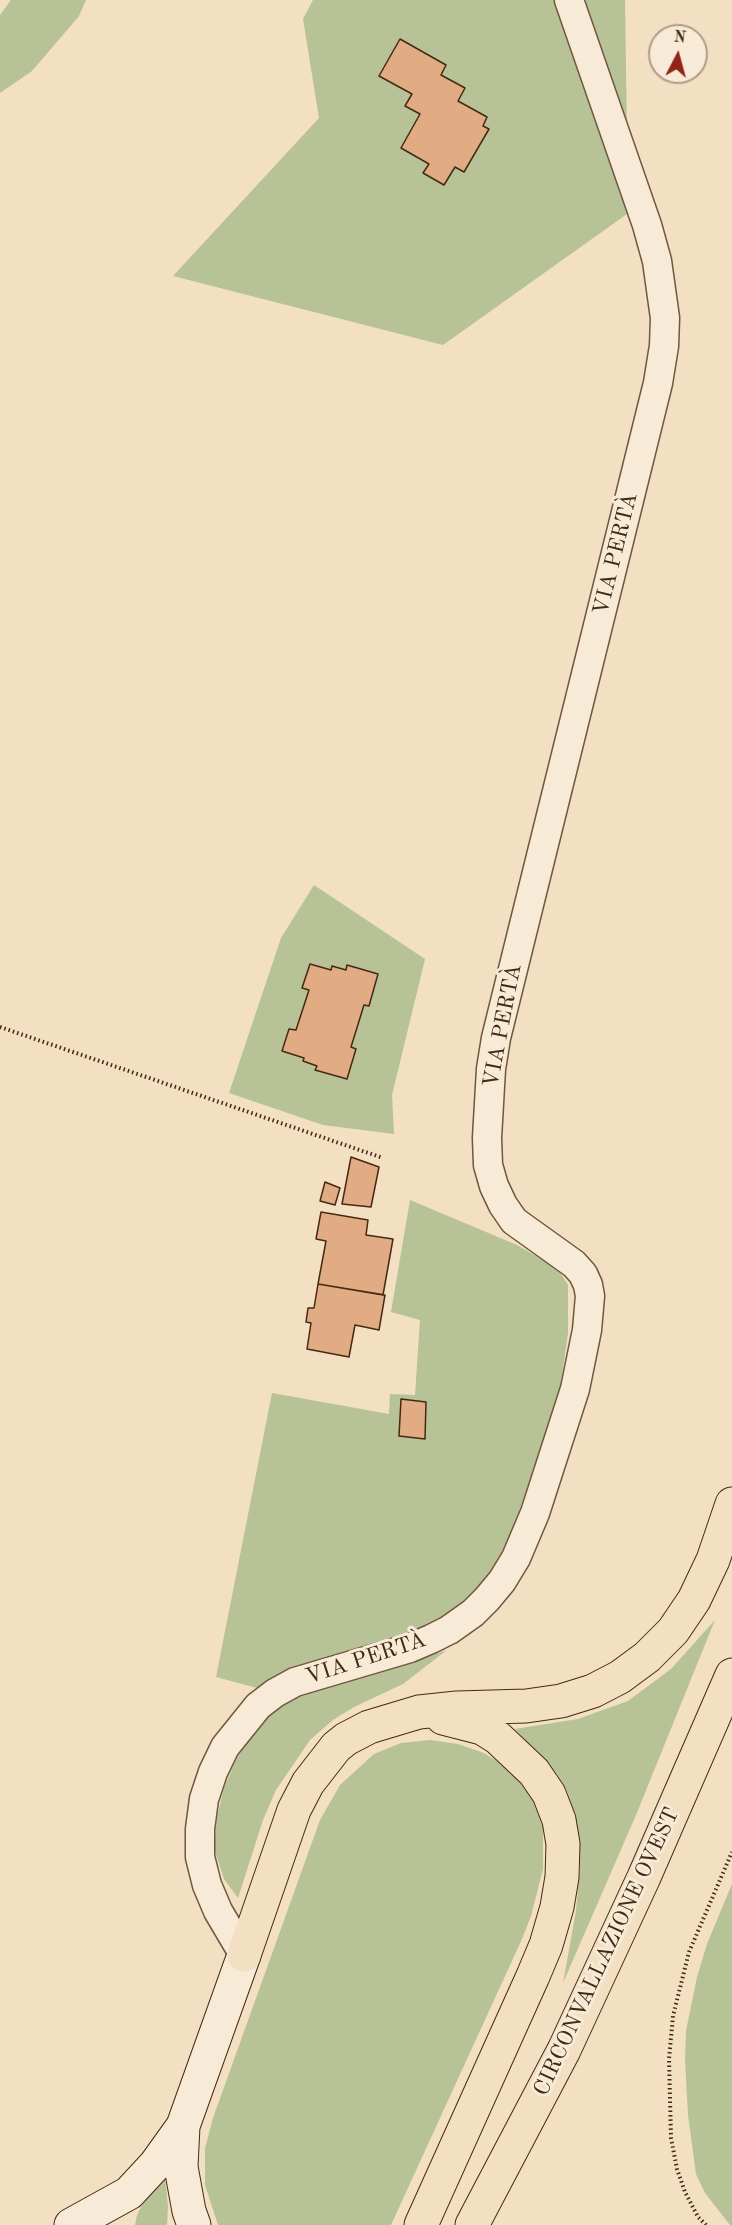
<!DOCTYPE html>
<html>
<head>
<meta charset="utf-8">
<style>
  body { margin:0 }
  #map { position:relative; width:732px; height:2225px; overflow:hidden; background:#f3dfc1; font-family:"Old Standard TT",serif }
  canvas { display:block }
  .north { position:absolute; left:648px; top:24px; width:60px; height:60px; box-sizing:border-box; background:#f7ead7; border:2px solid #af9d89; border-radius:50%; rotate:6deg; font-size:16px; font-weight:700; line-height:24px; text-align:center; color:#442a14 }
  .north::after { content:''; display:block; margin:auto; width:21px; height:27px; background:#8f2418; clip-path:polygon(50% 0,100% 100%,50% 72%,0 100%) }
</style>
</head>
<body>
<div id="map">
<canvas width="732" height="2225"></canvas>
<div class="north">N</div>
</div>
<script>
const c = document.querySelector('canvas').getContext('2d');
c.lineJoin = 'round';
function fillPath(path, color) {
  c.fillStyle = color;
  c.fill(path, 'evenodd');
}
function poly(rows) {
  const path = new Path2D();
  for (const r of rows) {
    path.moveTo(r[0], r[1]);
    for (let i = 2; i < r.length; i += 2) path.lineTo(r[i], r[i + 1]);
  }
  return path;
}
function trace(path, color, width, dash) {
  c.strokeStyle = color;
  c.lineWidth = width;
  c.lineCap = dash ? 'butt' : 'round';
  c.setLineDash(dash || []);
  c.stroke(path);
}
function write(font, color, halo, rows, align = 'center') {
  c.font = font + ' "Old Standard TT",serif';
  c.lineWidth = 6;
  c.setLineDash([]);
  c.textBaseline = 'middle';
  c.strokeStyle = halo;
  c.fillStyle = color;
  for (const [text, x, y, turn = 0] of rows) {
    c.save();
    c.translate(x, y);
    c.rotate((+turn || 0) * Math.PI / 180);
    c.textAlign = isNaN(turn) ? turn : align;
    if (halo) c.strokeText(text, 0, 0);
    c.fillText(text, 0, 0);
    c.restore();
  }
}
const green = poly([
  [11,0,86,0,79,16,32,71,0,93,0,15],
  [313,0,559,0,634,209,443,345,173,276,319,118,303,19],
  [581,0,625,0,627,138],
  [314,885,425,959,392,1095,394,1134,323,1125,229,1093,281,938],
  [410,1200,517,1245,558,1269,568,1285,568,1333,559,1396,512,1532,486,1584,440,1624,275,1678,257,1688,216,1677,272,1393,389,1414,390,1394,415,1395,420,1320,391,1312],
  [715,1620,636,1815,563,1983,576,1911,580,1865,577,1827,567,1791,557,1774,515,1729,578,1719,628,1701,671,1669],
  [447,1650,403,1684,354,1707,333,1720,310,1740,276,1790,263,1820,238,1898,224,1879,214,1849,217,1817,224,1788,237,1758,254,1731,271,1712,296,1696,401,1666],
  [430,1740,458,1744,484,1753,505,1766,522,1784,534,1801,543,1823,543,1869,531,1916,522,1939,391,2225,218,2225,205,2185,205,2148,213,2118,320,1820,340,1785,374,1754,401,1743],
  [732,1884,732,2225,730,2225,705,2193,696,2174,688,2115,685,2060,686,2031,697,1977,707,1944],
  [165,2178,168,2206,167,2225,135,2225,137,2215,144,2201]
]);
const building = poly([
  [400,39,446,65,441,75,465,88,458,101,487,117,483,126,489,129,464,172,455,167,444,185,423,173,429,164,401,148,420,114,405,106,412,94,379,76,400,39],
  [310,964,331,970,332,966,346,970,347,965,378,974,369,1006,364,1005,351,1047,356,1049,347,1079,315,1070,317,1066,303,1061,304,1058,282,1051,289,1029,296,1030,309,990,302,988,310,964],
  [351,1157,379,1167,371,1207,342,1204,351,1157],
  [325,1182,340,1188,335,1205,320,1201,325,1182],
  [321,1212,368,1220,366,1235,393,1239,383,1295,318,1284,326,1241,316,1239,321,1212],
  [318,1284,385,1295,379,1330,355,1325,349,1357,307,1349,311,1323,306,1322,308,1308,314,1308,318,1284],
  [401,1399,426,1402,425,1439,399,1436,401,1399]
]);
const path = poly([
  [0,1027,383,1158],
  [706,2225,698,2217,685,2192,677,2169,671,2138,669,2059,673,2016,689,1952,732,1852]
]);
const street = poly([
  [244,1955,218,1911,207,1885,200,1857,200,1829,204,1799,213,1772,225,1747,258,1706,275,1693,295,1682,410,1648,431,1639,449,1630,473,1613,487,1599,502,1581,516,1558,535,1513,575,1389,587,1330,590,1296,588,1285,583,1274,574,1264,514,1221,503,1205,494,1186,488,1165,487,1138,491,1069,496,1038,658,383,664,346,665,318,657,261,647,225,569,0]
]);
const secondary = poly([
  [183,2126,181,2167,189,2211,194,2225],
  [71,2225,129,2193,155,2165,183,2126,244,1955]
]);
const highway = poly([
  [244,1955,294,1810,308,1783,336,1747,346,1739,369,1727,419,1712,457,1708,526,1706,561,1701,593,1691,620,1677,647,1657,673,1631,694,1600,713,1560,732,1504],
  [421,2225,533,1976,546,1945,557,1907,562,1877,563,1844,559,1820,549,1794,534,1772,498,1738,482,1728,443,1718],
  [472,2225,564,2050,644,1877,732,1675]
]);
const streetNames = [
  ["VIA PERTÀ",616,554,-76],
  ["VIA PERTÀ",503,1026,-79],
  ["VIA PERTÀ",366,1659,-18],
  ["CIRCONVALLAZIONE OVEST",607,1952,-65]
];
fillPath(green, '#b7c296');
fillPath(building, '#e1ab84');
trace(building, '#442a14', 1.5);
trace(street, '#70573f', 31);
trace(secondary, '#442a14', 35);
trace(highway, '#442a14', 35);
trace(path, '#442a14', 4, [1.5, 3]);
trace(street, '#f7ead7', 28);
trace(secondary, '#f7ead7', 33);
trace(highway, '#f3dfc1', 33);
write('22px', '#442a14', '#f7ead7', streetNames);
</script>
</body>
</html>
